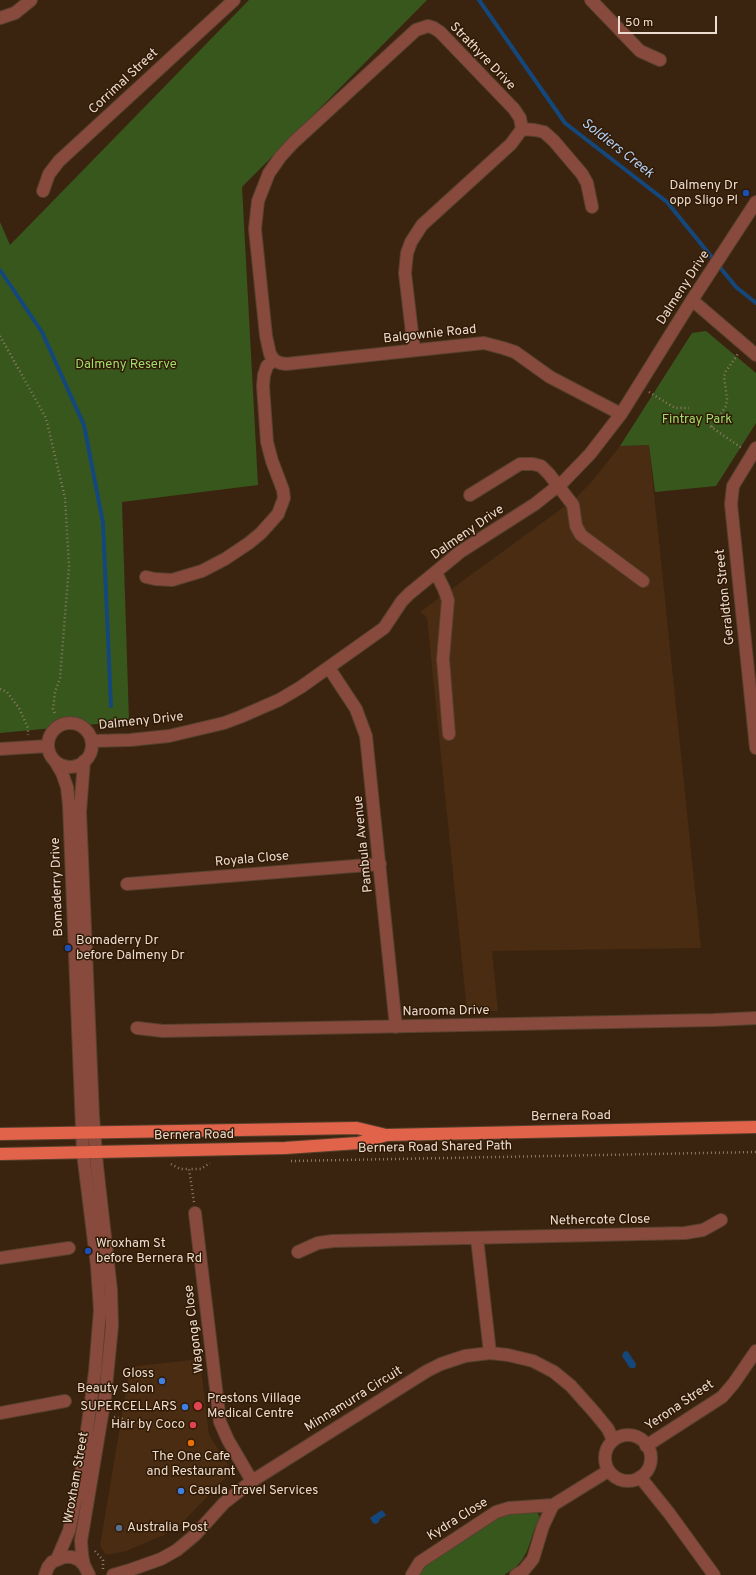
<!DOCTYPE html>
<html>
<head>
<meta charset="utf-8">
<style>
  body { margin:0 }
  #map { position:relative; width:756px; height:1575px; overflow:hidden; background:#3b240f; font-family:Overpass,sans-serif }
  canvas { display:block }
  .scale { position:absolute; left:618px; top:16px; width:99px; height:18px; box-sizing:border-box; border:2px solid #ecdccf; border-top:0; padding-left:5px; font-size:12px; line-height:14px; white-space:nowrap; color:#ecdccf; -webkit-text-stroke:3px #311a05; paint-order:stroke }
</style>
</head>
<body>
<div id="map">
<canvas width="756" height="1575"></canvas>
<div class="scale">50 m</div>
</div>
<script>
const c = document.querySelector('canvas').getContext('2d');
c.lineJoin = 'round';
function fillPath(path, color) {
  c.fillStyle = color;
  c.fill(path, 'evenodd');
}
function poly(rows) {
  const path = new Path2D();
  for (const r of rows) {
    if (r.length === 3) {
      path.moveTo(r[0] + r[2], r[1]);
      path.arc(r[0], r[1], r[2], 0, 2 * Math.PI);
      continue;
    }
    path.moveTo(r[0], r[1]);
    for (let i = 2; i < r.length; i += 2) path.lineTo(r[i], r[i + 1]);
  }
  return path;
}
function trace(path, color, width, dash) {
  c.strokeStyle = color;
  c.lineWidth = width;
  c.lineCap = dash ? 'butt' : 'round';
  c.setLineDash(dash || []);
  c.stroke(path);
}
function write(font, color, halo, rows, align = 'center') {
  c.font = font + ' Overpass,sans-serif';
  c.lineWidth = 3;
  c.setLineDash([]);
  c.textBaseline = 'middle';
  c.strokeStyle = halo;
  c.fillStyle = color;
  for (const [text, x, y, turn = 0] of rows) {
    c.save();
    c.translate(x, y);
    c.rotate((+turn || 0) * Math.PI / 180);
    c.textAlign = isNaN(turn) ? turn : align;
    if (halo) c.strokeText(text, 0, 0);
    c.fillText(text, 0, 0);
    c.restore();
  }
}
const built = poly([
  [649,445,701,948,492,951,498,1011,467,1011,427,618,420,612,576,498,593,480,620,446],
  [200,1359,209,1435,232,1471,179,1526,164,1535,126,1551,111,1554,105,1554,100,1546,130,1367]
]);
const green = poly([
  [249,0,427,0,242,187,258,485,122,502,129,721,0,733,0,222,10,245],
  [706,331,756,373,756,423,716,486,655,492,649,445,620,446,692,333],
  [536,1510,541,1519,535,1528,527,1551,522,1560,515,1568,504,1575,419,1575,420,1572,426,1565,495,1519,509,1514]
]);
const water = poly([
  [626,1351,628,1352,636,1364,635,1368,630,1368,622,1356,624,1352],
  [382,1510,386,1515,385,1516,380,1519,378,1523,375,1524,373,1523,370,1518]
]);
const stream = poly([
  [479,0,565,123,667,202,736,287,756,303],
  [0,270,42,332,84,425,103,523,111,706]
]);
const path = poly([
  [0,336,46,418,65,498,69,566,60,678,55,692,53,709,55,714],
  [649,392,675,408,689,408],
  [707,424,743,449],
  [712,427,726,406,727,399,724,376,726,371,738,354],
  [0,689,7,692,19,708,28,728,28,735],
  [291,1161,756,1152],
  [171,1164,180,1169,189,1169],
  [194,1202,189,1169,201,1169,210,1163],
  [114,1417,140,1423],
  [95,1551,103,1560,103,1569]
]);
const minor = poly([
  [591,0,640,51,660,60],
  [0,18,15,13,31,0],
  [522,129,535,130,544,132,554,141,582,174,587,183,592,207],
  [43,191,49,174,59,161,234,0],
  [692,300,756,355],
  [414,350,405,273,407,253,411,242,422,225,511,144,522,129,520,118,514,109,440,32,434,28,428,26,416,30,294,142,281,156,269,173,258,201,255,229,266,336,270,354,274,360,280,363,286,364,484,343,503,348,515,352,550,377,621,414],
  [756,448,733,486,731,504,756,748],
  [470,495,520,464,533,464,541,466,549,474,573,505,576,526,581,535,643,581],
  [436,573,444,589,448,600,443,659,449,734],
  [146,577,155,579,172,580,202,571,225,559,249,543,261,533,278,514,284,498,283,490,272,461,267,442,263,386,264,375,267,366,274,360],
  [329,668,356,709,366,736,396,1027],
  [70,745,22],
  [92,741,130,740,169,736,224,723,240,717,279,700,301,687,384,628,402,601,409,594,460,552,535,504,564,481,590,454,621,414,692,300,756,202],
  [0,749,48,746],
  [55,761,62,773,67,787,69,805,83,1153,97,1266,100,1310,95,1372,81,1474,69,1531,57,1559],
  [84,761,80,812,93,1116,97,1166,111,1290,112,1326,105,1397,81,1541,82,1555,84,1565],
  [127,884,380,864],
  [137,1028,163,1031,714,1020,756,1018],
  [195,1213,220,1422,228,1440,252,1481],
  [477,1238,490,1353],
  [298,1252,318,1243,333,1241,685,1233,703,1230,721,1220],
  [0,1258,69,1248],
  [0,1413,65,1401],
  [628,1458,23],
  [646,1446,722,1397,734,1383,756,1351],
  [640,1477,669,1513,714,1575],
  [553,1505,608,1471],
  [45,1575,48,1567,52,1562,64,1557,72,1557,79,1560,84,1565,89,1575],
  [113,1575,130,1570,161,1559,177,1550,195,1535,224,1503,252,1481,427,1371,441,1364,465,1356,490,1353,508,1355,533,1361,554,1372,571,1386,595,1413,608,1429,613,1440],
  [412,1575,420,1562,496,1512,509,1508,553,1505,543,1526,533,1559,524,1570,516,1575]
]);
const major = poly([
  [0,1134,357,1128,386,1135],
  [0,1154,285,1148,358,1143,387,1135,756,1127]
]);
const markers = [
  [746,193,4,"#1a4fb4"],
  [68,948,4,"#1a4fb4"],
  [88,1251,4,"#1a4fb4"],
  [162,1381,4,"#3f7fe0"],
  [198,1406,5,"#e0444e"],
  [185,1407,4,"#3f7fe0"],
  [193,1425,4,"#e0444e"],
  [191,1443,4,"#e8710a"],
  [181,1491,4,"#3f7fe0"],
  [119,1528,4,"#5c6f8a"]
];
const streetNames = [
  ["Strathyre Drive",482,57,46],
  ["Corrimal Street",124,82,-43],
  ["Dalmeny Drive",684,288,-57],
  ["Balgownie Road",430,335,-6],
  ["Dalmeny Drive",468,533,-35],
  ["Geraldton Street",726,597,-96],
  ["Dalmeny Drive",141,722,-6],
  ["Pambula Avenue",364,844,-96],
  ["Royala Close",252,860,-5],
  ["Bomaderry Drive",58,887,-92],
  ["Narooma Drive",446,1012,-1],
  ["Bernera Road",571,1117,-1],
  ["Bernera Road",194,1136,-1],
  ["Bernera Road Shared Path",435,1148,-1],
  ["Nethercote Close",600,1221,-1],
  ["Wagonga Close",195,1329,-97],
  ["Minnamurra Circuit",354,1400,-32],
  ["Yerona Street",680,1406,-34],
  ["Wroxham Street",77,1478,-80],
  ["Kydra Close",458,1520,-32]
];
const poiNames = [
  ["Dalmeny Dr",738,186,"right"],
  ["opp Sligo Pl",738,201,"right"],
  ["Bomaderry Dr",76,941],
  ["before Dalmeny Dr",76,956],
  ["Wroxham St",96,1244],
  ["before Bernera Rd",96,1259],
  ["Gloss",154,1374,"right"],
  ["Beauty Salon",154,1389,"right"],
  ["Prestons Village",207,1399],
  ["Medical Centre",207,1414],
  ["SUPERCELLARS",177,1407,"right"],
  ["Hair by Coco",185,1425,"right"],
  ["The One Cafe",191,1457,"center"],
  ["and Restaurant",191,1472,"center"],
  ["Casula Travel Services",189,1491],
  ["Australia Post",127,1528]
];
const parkNames = [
  ["Dalmeny Reserve",126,365],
  ["Fintray Park",697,420]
];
const waterNames = [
  ["Soldiers Creek",617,149,38]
];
fillPath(built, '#492c11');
fillPath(green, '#38571d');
fillPath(water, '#14487c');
trace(stream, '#14487c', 4);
trace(minor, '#57412e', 14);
trace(major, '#57412e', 14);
trace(path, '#8e7a69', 2.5, [1, 3]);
trace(minor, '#874a3d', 12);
trace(major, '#e1644a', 12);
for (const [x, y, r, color] of markers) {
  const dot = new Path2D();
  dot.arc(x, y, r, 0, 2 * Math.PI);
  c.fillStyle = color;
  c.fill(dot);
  trace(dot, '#311a05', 1.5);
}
write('13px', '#ecdccf', '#311a05', streetNames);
write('13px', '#ecdccf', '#311a05', poiNames, 'left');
write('13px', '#9fde6c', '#311a05', parkNames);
write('italic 14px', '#b0d0f6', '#311a05', waterNames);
</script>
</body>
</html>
